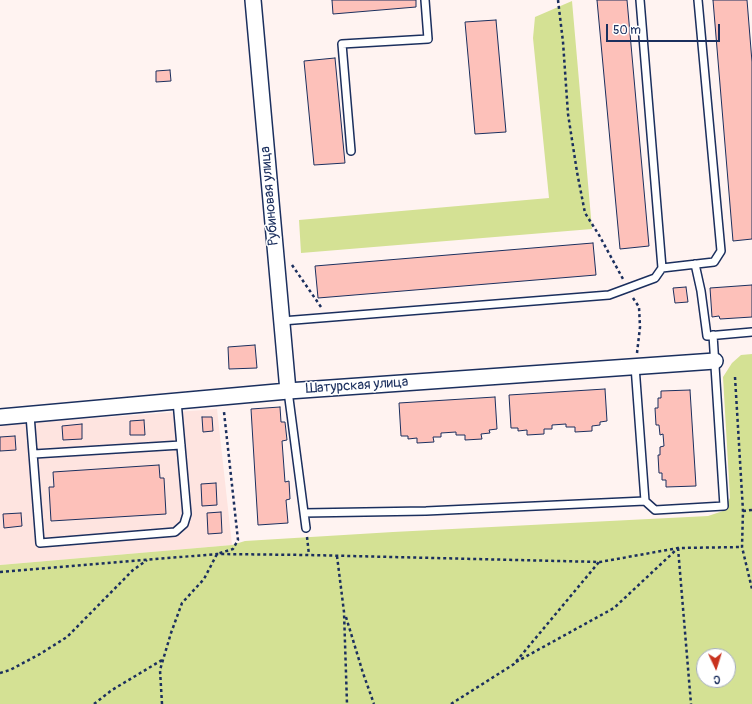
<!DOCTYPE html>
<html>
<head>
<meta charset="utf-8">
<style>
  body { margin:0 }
  #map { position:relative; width:752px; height:704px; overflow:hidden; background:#fff3f1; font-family:Pangolin,sans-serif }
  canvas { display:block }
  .north { position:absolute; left:696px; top:648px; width:40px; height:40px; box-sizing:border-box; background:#fff; border:1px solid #a4acbf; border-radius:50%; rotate:176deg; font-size:11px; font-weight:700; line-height:16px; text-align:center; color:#1b2f5e }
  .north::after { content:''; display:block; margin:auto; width:14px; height:18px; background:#c8321e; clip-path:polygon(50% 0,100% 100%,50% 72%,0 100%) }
  .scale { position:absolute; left:606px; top:24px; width:114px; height:18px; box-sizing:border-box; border:2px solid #1b2f5e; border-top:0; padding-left:5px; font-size:12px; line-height:14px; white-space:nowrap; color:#1b2f5e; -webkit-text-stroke:3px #fff; paint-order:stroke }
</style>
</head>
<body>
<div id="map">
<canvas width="752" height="704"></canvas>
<div class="north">С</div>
<div class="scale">50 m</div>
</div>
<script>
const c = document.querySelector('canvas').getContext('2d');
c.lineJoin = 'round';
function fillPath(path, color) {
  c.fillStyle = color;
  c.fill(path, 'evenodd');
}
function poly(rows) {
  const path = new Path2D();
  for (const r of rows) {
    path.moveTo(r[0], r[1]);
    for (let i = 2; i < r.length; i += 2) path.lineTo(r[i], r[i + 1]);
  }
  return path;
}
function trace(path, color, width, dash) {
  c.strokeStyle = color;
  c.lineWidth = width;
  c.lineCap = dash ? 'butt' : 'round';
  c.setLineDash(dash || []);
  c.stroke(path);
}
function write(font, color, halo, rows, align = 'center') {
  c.font = font + ' Pangolin,sans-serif';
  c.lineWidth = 3;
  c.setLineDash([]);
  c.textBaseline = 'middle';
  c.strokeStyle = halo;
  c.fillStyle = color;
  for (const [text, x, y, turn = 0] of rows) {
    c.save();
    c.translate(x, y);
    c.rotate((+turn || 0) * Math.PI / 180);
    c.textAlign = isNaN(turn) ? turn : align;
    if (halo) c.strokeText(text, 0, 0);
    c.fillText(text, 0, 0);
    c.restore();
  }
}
const built = poly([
  [217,409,232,545,0,565,0,425]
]);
const green = poly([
  [572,1,592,229,301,253,299,220,549,198,533,38,535,17],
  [752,354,752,704,0,704,0,565,232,545,245,541,393,532,708,516,723,511,730,498,723,377,732,363,741,355],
  [704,656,728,656,728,680,704,680]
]);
const building = poly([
  [332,0,416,0,416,7,333,14,332,0],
  [597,0,627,0,649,246,620,249,597,0],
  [713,0,747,0,752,62,752,239,733,241,713,0],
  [496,20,506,132,475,134,465,22,496,20],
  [335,58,345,163,314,165,304,61,335,58],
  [170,70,171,81,156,82,156,71,170,70],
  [593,243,596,275,318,298,315,266,593,243],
  [752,285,752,317,720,319,719,316,712,317,710,288,752,285],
  [686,287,688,302,675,303,673,288,686,287],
  [255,345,257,368,229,369,228,347,255,345],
  [605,389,607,421,600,422,600,425,592,426,592,431,575,432,575,427,566,427,566,424,552,425,552,429,544,429,544,434,527,435,527,430,518,431,518,428,511,428,509,395,605,389],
  [690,390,696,486,666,487,666,480,662,480,662,473,659,473,658,455,660,455,660,447,664,446,663,434,660,435,659,425,656,425,655,408,658,408,658,398,661,398,661,391,690,390],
  [495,397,497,429,489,430,490,433,481,434,482,439,465,440,465,435,456,435,456,432,441,433,441,437,433,437,434,442,417,443,417,438,408,439,408,436,401,436,399,403,495,397],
  [280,407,281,422,285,422,287,440,282,441,285,482,289,481,290,499,286,500,288,523,258,525,251,409,280,407],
  [202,417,212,417,213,431,203,432,202,417],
  [144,420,145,435,130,435,130,421,144,420],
  [82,424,82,439,63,440,62,426,82,424],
  [15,436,16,450,0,451,0,437,15,436],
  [159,465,160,478,164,478,166,514,51,521,49,487,54,487,53,472,159,465],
  [216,483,217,505,202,506,201,484,216,483],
  [221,512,222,533,208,534,207,513,221,512],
  [21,513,22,526,4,528,3,514,21,513]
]);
const path = poly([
  [558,0,563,42,568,114,577,172,585,213,599,235,623,279],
  [292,265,321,307],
  [633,298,639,307,640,327,637,353],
  [735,377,743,511,742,547,752,589],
  [743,511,752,510],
  [307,537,309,555],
  [678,548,691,704],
  [337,556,344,612,347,704],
  [0,572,217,554,309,555,600,562,678,548,742,547],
  [346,617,363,673,374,704],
  [516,662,614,608,677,549],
  [0,673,10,670,40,654,67,637,133,570,147,560],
  [94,704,112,690,162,660],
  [162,704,160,670,171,633,182,603,204,579,217,554,233,549,238,540,224,412],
  [451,704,514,664,599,562]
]);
const lane = poly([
  [640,0,662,268,714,262,721,251,698,0],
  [351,151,342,44,428,39,425,0],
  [695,264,701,291,707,336,752,332],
  [282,321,609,295,655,278,662,268],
  [635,366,645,501],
  [288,391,306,528],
  [30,415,40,543,175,532,184,524,187,514,177,401],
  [34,454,181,445],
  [304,513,426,511,645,501,655,510,724,506,713,335]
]);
const street = poly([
  [253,0,288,391],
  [0,417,288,391,715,361]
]);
const streetNames = [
  ["Рубиновая улица",270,196,-95],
  ["Шатурская улица",357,386,-4]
];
fillPath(built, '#fee4e0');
fillPath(green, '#d4e194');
fillPath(building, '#fdc1ba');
trace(building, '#1b2f5e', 1);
trace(lane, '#1b2f5e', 10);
trace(street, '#1b2f5e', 18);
trace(path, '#1b2f5e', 2.5, [3, 3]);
trace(lane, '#fff', 7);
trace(street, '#fff', 15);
write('14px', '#1b2f5e', '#fff', streetNames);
</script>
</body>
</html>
